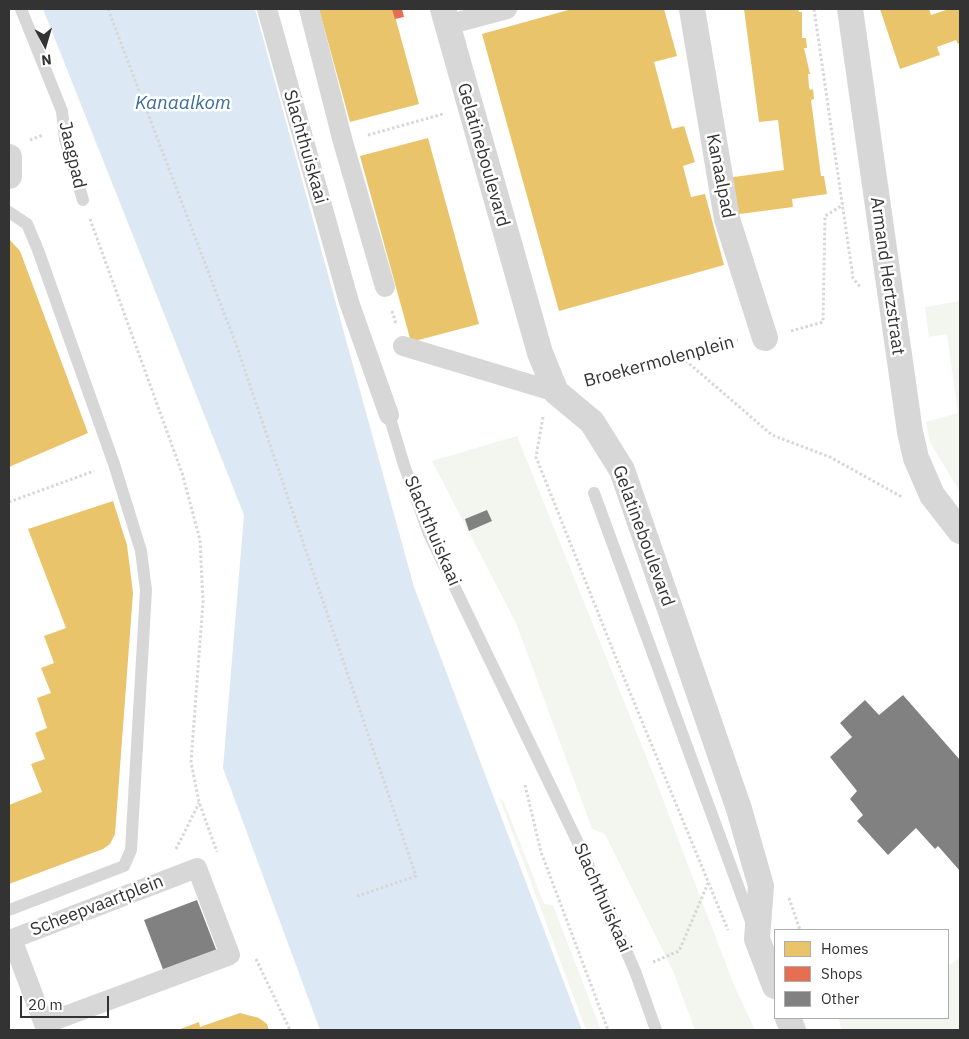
<!DOCTYPE html>
<html>
<head>
<meta charset="utf-8">
<style>
  body { margin:0 }
  #map { position:relative; width:969px; height:1039px; overflow:hidden; background:#fff; font-family:"IBM Plex Sans",sans-serif }
  canvas { display:block }
  .frame { position:absolute; inset:0; border:10px solid #333; pointer-events:none }
  .legend { position:absolute; left:774px; top:929px; width:175px; height:90px; box-sizing:border-box; background:#fff; border:1px solid #adadad; margin:0; padding:6px 9px; list-style:none; font-size:15px; color:#333 }
  .legend li { display:flex; align-items:center; gap:10px; height:25px }
  .legend b { width:25px; border:1px solid #adadad }
  .north { position:absolute; left:20px; top:20px; width:50px; height:50px; -webkit-text-stroke:4px #fff; paint-order:stroke; rotate:174deg; font-size:14px; font-weight:700; line-height:20px; text-align:center; color:#333 }
  .north::after { content:''; display:block; margin:auto; width:18px; height:22px; background:#333; clip-path:polygon(50% 0,100% 100%,50% 72%,0 100%) }
  .scale { position:absolute; left:20px; top:996px; width:89px; height:22px; box-sizing:border-box; border:2px solid #333; border-top:0; padding-left:6px; font-size:15px; line-height:18px; white-space:nowrap; color:#333; -webkit-text-stroke:4px #fff; paint-order:stroke }
</style>
</head>
<body>
<div id="map">
<canvas width="969" height="1039"></canvas>
<div class="frame"></div>
<ul class="legend">
<li><b style="height:14px;background:#e9c46a"></b>Homes</li>
<li><b style="height:14px;background:#e76f51"></b>Shops</li>
<li><b style="height:14px;background:#818181"></b>Other</li>
</ul>
<div class="north">N</div>
<div class="scale">20 m</div>
</div>
<script>
const c = document.querySelector('canvas').getContext('2d');
c.lineJoin = 'round';
function fillPath(path, color) {
  c.fillStyle = color;
  c.fill(path, 'evenodd');
}
function poly(rows) {
  const path = new Path2D();
  for (const r of rows) {
    path.moveTo(r[0], r[1]);
    for (let i = 2; i < r.length; i += 2) path.lineTo(r[i], r[i + 1]);
  }
  return path;
}
function trace(path, color, width, dash) {
  c.strokeStyle = color;
  c.lineWidth = width;
  c.lineCap = dash ? 'butt' : 'round';
  c.setLineDash(dash || []);
  c.stroke(path);
}
function write(font, color, halo, rows, align = 'center') {
  c.font = font + ' "IBM Plex Sans",sans-serif';
  c.lineWidth = 5;
  c.setLineDash([]);
  c.textBaseline = 'middle';
  c.strokeStyle = halo;
  c.fillStyle = color;
  for (const [text, x, y, turn = 0] of rows) {
    c.save();
    c.translate(x, y);
    c.rotate((+turn || 0) * Math.PI / 180);
    c.textAlign = isNaN(turn) ? turn : align;
    if (halo) c.strokeText(text, 0, 0);
    c.fillText(text, 0, 0);
    c.restore();
  }
}
const green = poly([
  [960,301,960,492,930,442,926,422,958,413,947,334,929,337,925,307],
  [517,436,654,776,734,985,755,1030,695,1030,673,971,605,834,592,829,516,623,432,461],
  [499,797,504,802,544,904,553,905,601,1030,586,1030],
  [960,958,960,1030,841,1030,839,1018,948,1018,948,966]
]);
const water = poly([
  [43,9,255,9,414,587,582,1030,320,1030,223,768,244,515]
]);
const homes = poly([
  [319,9,393,9,419,104,350,122],
  [572,9,664,9,677,56,654,62,672,129,684,126,695,162,683,166,691,197,705,194,724,265,559,311,482,34],
  [744,9,798,9,799,12,802,12,802,38,806,38,807,48,804,48,810,74,808,74,809,87,810,90,813,89,814,99,811,100,821,176,824,176,827,194,792,199,793,207,732,215,727,178,784,170,778,120,759,122],
  [880,9,929,9,931,15,949,9,960,9,960,43,958,44,956,40,937,47,940,55,900,69],
  [428,138,479,324,411,342,360,156],
  [9,239,20,251,88,433,9,467],
  [113,501,127,545,133,593,115,834,110,844,103,849,9,884,9,805,42,792,31,764,45,759,35,733,47,728,37,698,51,693,41,668,54,663,44,636,66,628,28,529],
  [240,1013,259,1018,267,1024,269,1030,178,1030,199,1022,200,1027]
]);
const shops = poly([
  [392,9,402,9,404,17,395,19]
]);
const building = poly([
  [487,510,492,521,469,531,465,519],
  [903,695,960,760,960,871,938,846,935,849,916,828,888,855,857,821,863,815,850,799,857,791,830,757,852,737,840,723,865,700,879,715],
  [197,900,217,952,164,972,144,920]
]);
const path = poly([
  [108,9,237,347,416,876,355,897],
  [814,9,853,278,860,287],
  [368,135,443,114],
  [30,140,43,135],
  [90,219,182,473,200,540,203,602,191,762,199,802,217,852],
  [392,311,396,324],
  [791,331,823,322,825,216,843,205],
  [678,354,772,435,830,457,902,497],
  [588,382,699,347,722,341,738,340],
  [543,417,536,457,622,673,728,930],
  [9,502,94,471],
  [525,785,541,852,608,1030],
  [176,849,199,803],
  [789,898,800,930],
  [256,959,290,1030],
  [653,962,679,951,709,881]
]);
const service = poly([
  [21,9,62,111,65,139,83,200],
  [9,212,27,224,38,250,114,464,141,551,146,590,131,850,124,866,9,910],
  [389,415,404,465,429,534,582,851,635,971,656,1030],
  [594,493,752,924]
]);
const pedestrian = poly([
  [267,9,349,302,389,415],
  [309,9,343,142,385,287],
  [447,25,507,9],
  [403,346,556,392],
  [197,868,230,955,44,1024,12,939,197,868]
]);
const minor = poly([
  [443,9,540,353,556,392,592,422,622,470,739,809,761,886,757,939,775,986],
  [692,9,727,219,765,338],
  [850,9,910,432,916,458,932,495,960,531],
  [9,157,9,176],
  [788,1018,793,1030]
]);
const streetNames = [
  ["Slachthuiskaai",305,147,74],
  ["Jaagpad",72,155,77],
  ["Gelatineboulevard",483,155,74],
  ["Kanaalpad",720,176,79],
  ["Armand Hertzstraat",887,276,82],
  ["Broekermolenplein",659,362,-15],
  ["Slachthuiskaai",432,531,67],
  ["Gelatineboulevard",643,536,70],
  ["Slachthuiskaai",602,898,66],
  ["Scheepvaartplein",97,906,-21]
];
const waterNames = [
  ["Kanaalkom",183,104]
];
fillPath(green, '#f2f6ee');
fillPath(water, '#dce9f4');
fillPath(homes, '#e9c46a');
fillPath(shops, '#e76f51');
fillPath(building, '#818181');
trace(path, '#d7d7d7', 3, [2.5, 2.5]);
trace(service, '#d7d7d7', 12);
trace(pedestrian, '#d7d7d7', 20);
trace(minor, '#d7d7d7', 26);
write('18px', '#333', '#fff', streetNames);
write('italic 19px', '#3b6c9a', '#fff', waterNames);
</script>
</body>
</html>
